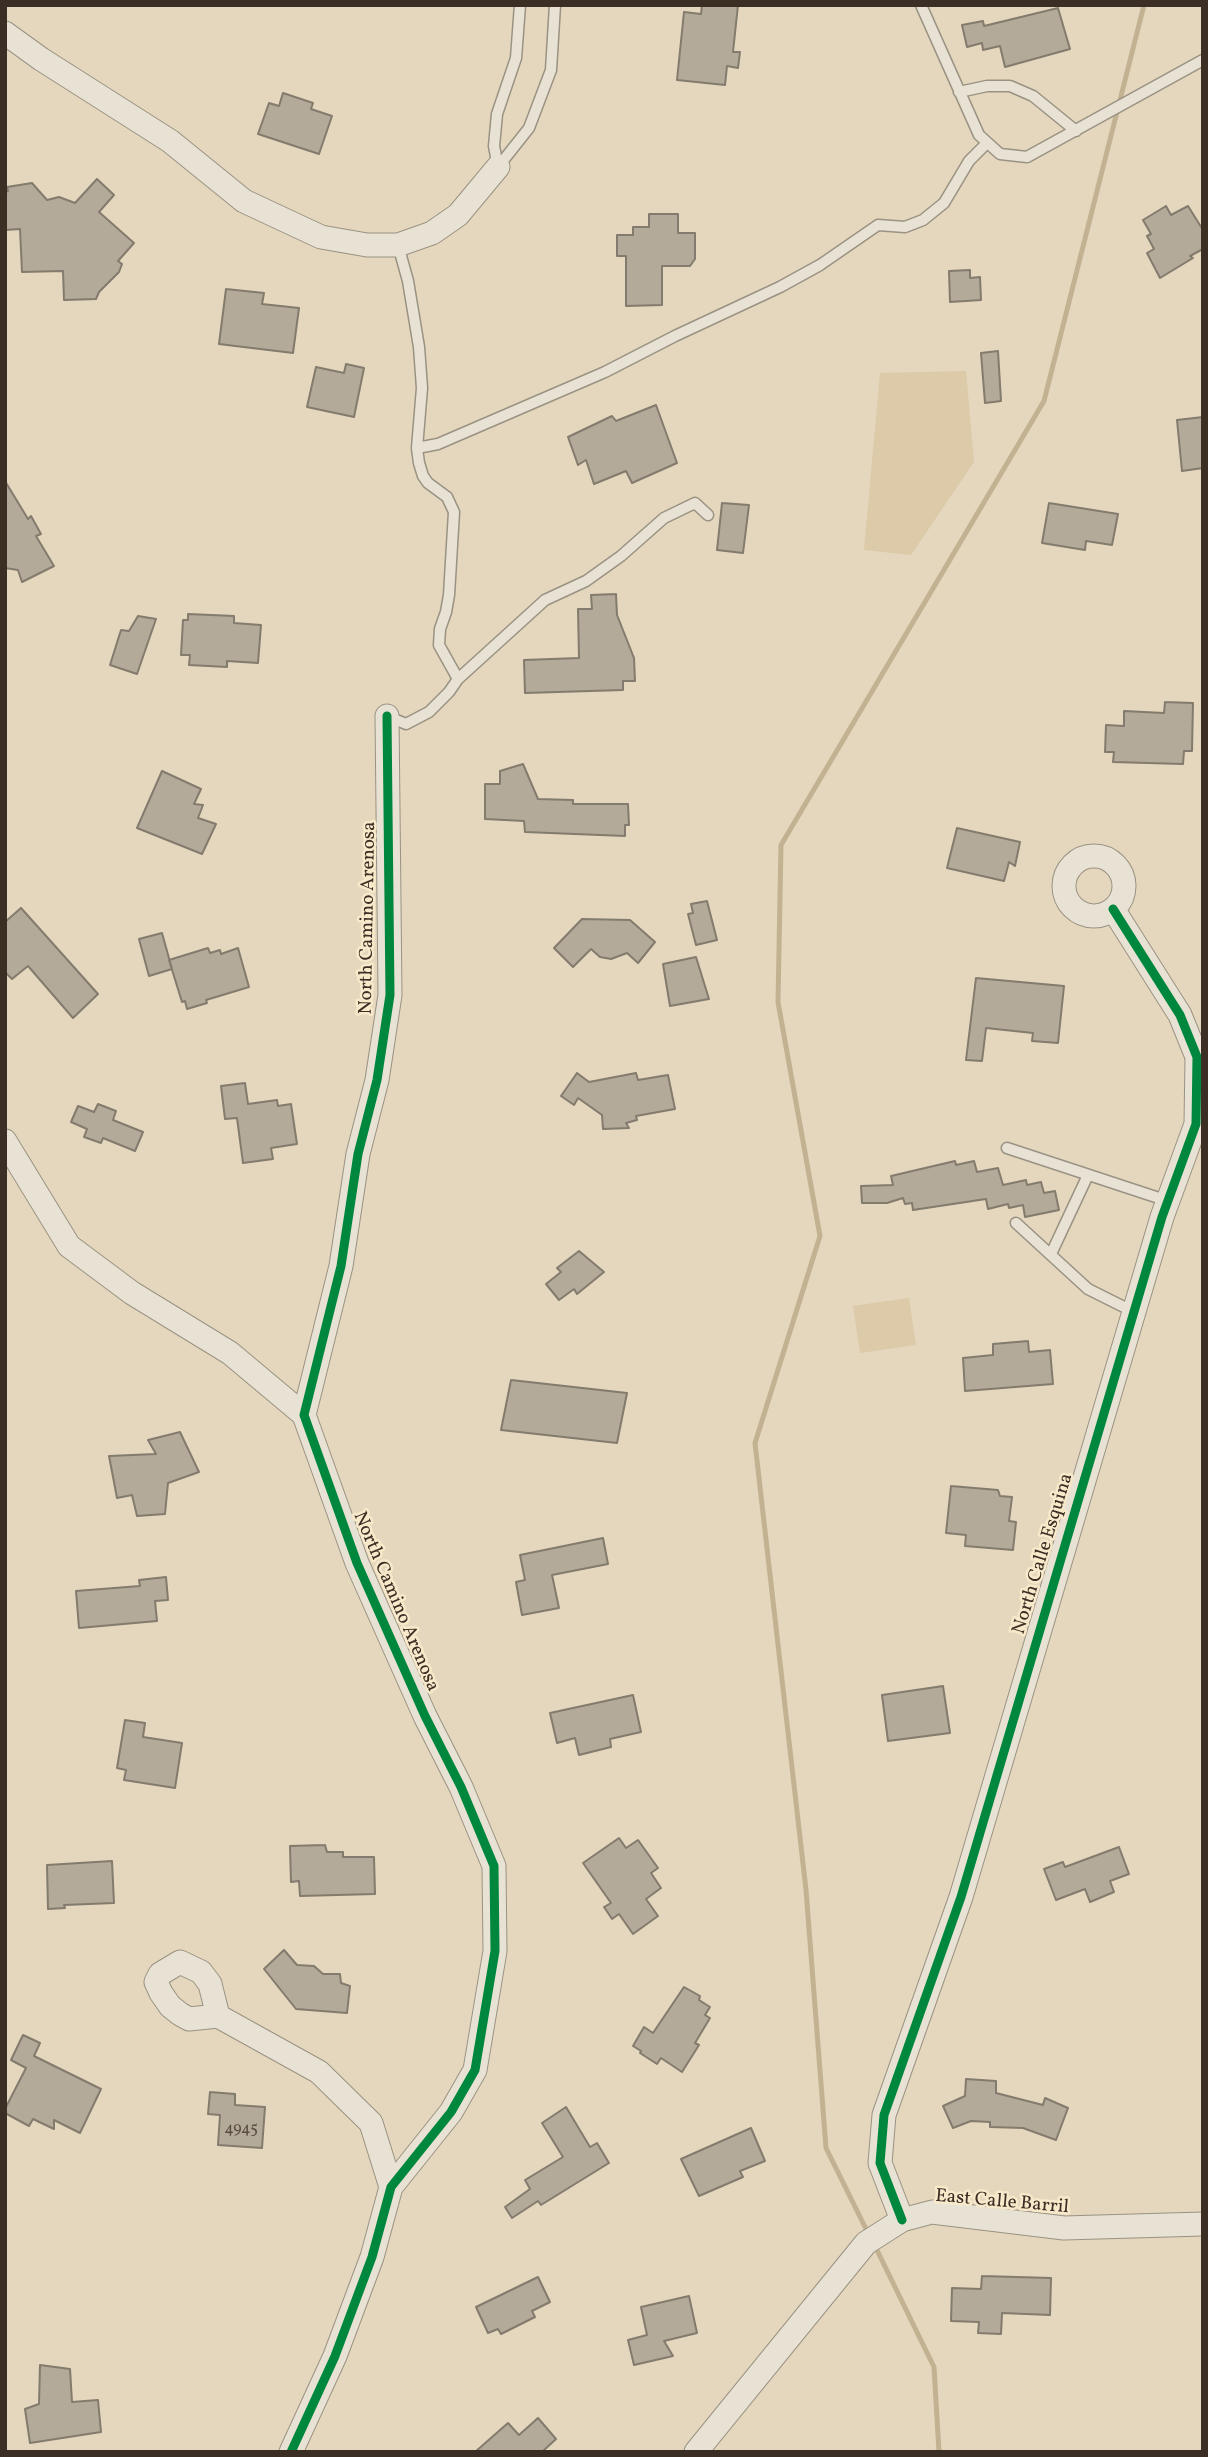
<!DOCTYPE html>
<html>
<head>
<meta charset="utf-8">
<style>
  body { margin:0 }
  #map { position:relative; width:1208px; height:2457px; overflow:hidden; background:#e4d7bd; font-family:Vollkorn,serif }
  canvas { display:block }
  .frame { position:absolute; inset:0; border:7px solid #3b2e25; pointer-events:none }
</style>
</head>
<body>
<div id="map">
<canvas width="1208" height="2457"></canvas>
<div class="frame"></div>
</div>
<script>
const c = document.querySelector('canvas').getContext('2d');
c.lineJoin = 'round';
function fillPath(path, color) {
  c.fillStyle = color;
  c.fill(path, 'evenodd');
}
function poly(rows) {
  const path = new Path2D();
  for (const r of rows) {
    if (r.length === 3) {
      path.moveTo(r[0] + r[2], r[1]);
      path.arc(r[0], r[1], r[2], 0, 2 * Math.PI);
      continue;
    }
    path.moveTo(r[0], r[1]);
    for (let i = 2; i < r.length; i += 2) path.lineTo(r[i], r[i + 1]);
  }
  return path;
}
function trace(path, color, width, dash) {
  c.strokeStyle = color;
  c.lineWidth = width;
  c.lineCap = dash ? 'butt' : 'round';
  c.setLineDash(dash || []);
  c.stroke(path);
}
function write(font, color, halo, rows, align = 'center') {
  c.font = font + ' Vollkorn,serif';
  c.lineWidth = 5;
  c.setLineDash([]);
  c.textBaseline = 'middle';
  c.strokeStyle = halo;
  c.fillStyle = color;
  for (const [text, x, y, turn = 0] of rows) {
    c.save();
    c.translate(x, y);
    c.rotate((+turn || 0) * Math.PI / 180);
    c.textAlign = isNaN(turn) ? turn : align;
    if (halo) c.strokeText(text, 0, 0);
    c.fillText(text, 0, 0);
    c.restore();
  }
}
const green = poly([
  [966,371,974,462,911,555,864,550,880,373],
  [909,1298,916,1345,860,1353,853,1306]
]);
const stream = poly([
  [869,2235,826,2148,806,1890,755,1443,820,1236,778,1002,781,845,1044,401,1144,5],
  [874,2244,934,2367,939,2452]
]);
const building = poly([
  [702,5,738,5,733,52,740,52,738,68,727,66,725,85,677,80,684,12,701,14,702,5],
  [1058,8,1070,49,1005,67,1000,46,983,50,982,43,967,47,962,25,983,21,984,26,1058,8],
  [283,93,313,103,311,109,332,116,319,154,258,134,269,103,279,106,283,93],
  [97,179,114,195,99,212,134,243,118,261,122,264,119,272,99,292,96,299,64,300,63,271,22,272,20,229,5,230,5,192,8,191,7,187,32,183,47,200,59,197,75,203,97,179],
  [1166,206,1171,215,1188,206,1203,230,1203,249,1190,256,1193,258,1160,278,1147,253,1154,249,1147,236,1151,234,1143,220,1166,206],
  [649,214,678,214,678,233,695,233,695,259,690,266,662,266,662,305,626,306,626,256,617,256,617,235,633,235,633,227,649,227,649,214],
  [970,270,970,278,980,277,981,300,950,302,949,271,970,270],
  [226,289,264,293,262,304,299,308,293,353,219,344,226,289],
  [998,351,1001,401,985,403,981,353,998,351],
  [346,364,364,368,354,417,307,407,316,367,344,373,346,364],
  [656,405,677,463,632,483,626,471,594,484,586,460,578,465,568,437,612,416,616,421,656,405],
  [1203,417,1203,468,1182,471,1177,420,1203,417],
  [5,481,28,519,31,516,41,534,36,536,54,566,22,582,18,570,5,568,5,481],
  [722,503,749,505,743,553,717,550,722,503],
  [1049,503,1118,514,1112,545,1086,541,1085,550,1042,543,1049,503],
  [616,594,617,615,634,658,635,681,623,681,623,690,525,693,524,660,579,658,578,609,592,609,591,595,616,594],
  [188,614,234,616,234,623,261,625,258,663,227,661,227,667,189,665,190,655,181,655,183,620,188,620,188,614],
  [138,616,156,619,137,674,110,665,121,630,129,631,138,616],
  [1165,702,1193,703,1192,751,1184,751,1183,764,1113,762,1114,752,1105,752,1106,725,1124,726,1124,711,1164,713,1165,702],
  [523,764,538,799,573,800,573,804,628,804,629,825,625,825,625,836,525,832,524,821,485,819,485,784,500,784,500,771,523,764],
  [162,771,201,789,194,804,203,805,198,818,216,824,202,854,137,828,162,771],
  [957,828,1020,842,1015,866,1009,862,1004,881,947,868,957,828],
  [707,901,717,940,696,945,688,914,693,913,691,904,707,901],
  [21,908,98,994,73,1018,28,966,12,979,5,972,5,922,21,908],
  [582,919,630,920,655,942,638,963,627,953,611,959,600,957,591,949,573,967,554,948,582,919],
  [162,933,172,969,149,976,139,939,162,933],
  [208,948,210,953,220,950,221,954,238,948,249,987,206,1000,207,1003,187,1009,185,1001,182,1002,169,960,208,948],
  [696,957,709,999,670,1006,663,964,696,957],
  [976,978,1064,986,1058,1043,1032,1041,1033,1033,986,1028,982,1061,966,1060,976,978],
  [577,1073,589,1082,636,1073,638,1080,668,1075,675,1109,636,1116,637,1120,626,1123,629,1128,603,1129,602,1115,578,1098,574,1105,561,1096,577,1073],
  [245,1083,248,1104,277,1100,278,1106,291,1104,297,1144,271,1148,273,1159,243,1163,237,1118,225,1119,221,1086,245,1083],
  [98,1104,116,1111,113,1120,143,1132,135,1151,103,1138,101,1143,84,1137,87,1129,71,1122,78,1106,94,1112,98,1104],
  [955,1161,956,1165,974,1161,977,1172,998,1168,1003,1185,1026,1180,1027,1185,1041,1182,1044,1193,1055,1191,1059,1210,1025,1217,1023,1205,1009,1208,1008,1204,988,1209,986,1199,913,1210,912,1203,905,1204,903,1198,887,1203,862,1203,861,1186,893,1185,891,1176,955,1161],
  [579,1251,604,1272,577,1294,574,1289,559,1300,546,1284,561,1272,557,1268,579,1251],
  [1028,1341,1029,1352,1050,1350,1053,1384,965,1391,963,1358,993,1355,993,1344,1028,1341],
  [511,1380,627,1393,617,1443,501,1430,511,1380],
  [180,1432,199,1472,168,1483,165,1514,137,1516,132,1495,117,1498,109,1456,156,1454,148,1440,180,1432],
  [951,1486,998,1490,1000,1496,1012,1497,1009,1521,1016,1522,1013,1550,965,1546,966,1535,946,1533,951,1486],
  [603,1538,608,1564,552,1575,559,1608,522,1615,516,1582,525,1580,520,1555,603,1538],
  [166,1577,168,1600,155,1601,157,1621,79,1628,76,1591,140,1586,139,1580,166,1577],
  [943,1686,950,1733,888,1741,882,1695,943,1686],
  [633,1695,641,1732,610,1739,611,1747,579,1755,575,1738,557,1743,550,1713,633,1695],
  [125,1720,145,1723,143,1737,182,1743,175,1788,124,1780,126,1770,117,1768,125,1720],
  [619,1838,626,1848,638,1840,658,1868,651,1873,661,1888,646,1899,658,1916,633,1934,619,1914,612,1919,604,1907,611,1903,583,1863,619,1838],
  [325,1845,327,1852,343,1852,343,1857,374,1857,375,1894,300,1896,299,1881,291,1882,290,1846,325,1845],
  [1119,1847,1129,1874,1110,1881,1114,1892,1090,1902,1085,1889,1056,1900,1044,1869,1063,1862,1065,1867,1119,1847],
  [112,1861,114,1903,64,1905,65,1908,48,1909,47,1865,112,1861],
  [284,1950,297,1965,314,1966,323,1974,340,1974,341,1983,350,1986,347,2013,296,2009,264,1969,284,1950],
  [684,1987,700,1996,699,2000,710,2007,705,2015,710,2018,695,2043,699,2045,682,2072,661,2058,657,2064,640,2053,641,2051,633,2046,644,2027,653,2033,684,1987],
  [23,2035,40,2043,34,2056,101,2089,80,2133,54,2120,54,2129,33,2119,29,2126,5,2113,5,2109,26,2068,11,2060,23,2035],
  [966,2079,996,2081,996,2093,1043,2105,1045,2098,1068,2108,1056,2140,1023,2128,990,2127,990,2122,971,2121,953,2128,943,2106,965,2096,966,2079],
  [210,2092,235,2094,235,2105,265,2107,262,2148,218,2145,220,2115,208,2114,210,2092],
  [566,2107,590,2147,597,2143,609,2163,541,2205,538,2201,512,2218,505,2207,530,2189,525,2180,563,2157,542,2123,566,2107],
  [751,2128,765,2161,740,2171,743,2177,699,2196,681,2159,751,2128],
  [982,2276,1051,2278,1050,2315,1002,2313,1001,2334,978,2333,979,2322,951,2321,952,2288,981,2289,982,2276],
  [538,2277,550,2302,532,2311,535,2317,501,2334,498,2329,488,2333,476,2307,538,2277],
  [689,2296,697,2333,664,2341,673,2356,634,2365,628,2340,647,2335,641,2307,689,2296],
  [40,2365,70,2369,72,2402,98,2400,101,2432,30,2443,25,2409,39,2404,40,2365],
  [538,2418,556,2439,542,2452,475,2452,508,2423,519,2435,538,2418]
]);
const service = poly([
  [921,5,979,135,1000,154,1027,157,1203,60],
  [959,92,987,86,1010,86,1033,96,1076,131],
  [498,167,529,128,551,70,555,5],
  [498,167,494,146,497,114,516,58,520,5],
  [417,448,438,444,605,372,675,336,780,287,820,265,878,225,905,227,923,220,944,203,969,161,987,143],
  [458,679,545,600,586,581,621,556,664,518,695,503,708,515],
  [387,716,406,724,429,712,449,692,458,679,439,645,440,629,446,612,449,595,454,512,447,497,428,483,423,476,419,463,417,448,422,388,419,347,408,281,398,245],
  [1007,1148,1168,1201],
  [1016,1223,1088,1289,1134,1312],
  [1051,1254,1088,1175]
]);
const minor = poly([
  [5,33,41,59,170,141,244,201,321,237,367,245,398,245,432,233,458,215,498,167],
  [1094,886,30],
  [5,1141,69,1246,132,1293,230,1353,304,1415],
  [218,2016,210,1984,201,1972,180,1962,160,1974,156,1982,161,1993,170,2006,180,2014,189,2019,218,2016,319,2072,371,2123,391,2187],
  [902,2220,880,2163,884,2115,961,1897,1162,1217,1196,1124,1197,1057,1180,1015,1113,909],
  [291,2452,335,2356,372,2257,391,2187,451,2112,475,2070,495,1951,494,1866,461,1787,425,1716,357,1563,304,1415,341,1266,358,1154,377,1080,390,995,387,716],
  [696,2452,866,2243,902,2220,932,2212,1064,2228,1203,2224]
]);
const cycleway = poly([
  [902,2220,880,2163,884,2115,961,1897,1162,1217,1196,1124,1197,1057,1180,1015,1113,909],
  [291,2452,335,2356,372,2257,391,2187,451,2112,475,2070,495,1951,494,1866,461,1787,425,1716,357,1563,304,1415,341,1266,358,1154,377,1080,390,995,387,716]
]);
const numberNames = [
  ["4945",241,2130]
];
const streetNames = [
  ["North Camino Arenosa",369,918,-89],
  ["North Calle Esquina",1044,1554,-73],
  ["North Camino Arenosa",395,1602,67],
  ["East Calle Barril",1002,2203,5]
];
fillPath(green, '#dccaa8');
trace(stream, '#c3b292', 5);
fillPath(building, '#b4aa99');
trace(building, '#837b6d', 2);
trace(service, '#9a9282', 13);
trace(minor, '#9a9282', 25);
trace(service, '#e8e2d5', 10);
trace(minor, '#e8e2d5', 23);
trace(cycleway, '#00873e', 9);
write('16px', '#594d42', null, numberNames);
write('19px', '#3b2e25', '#f8e9ca', streetNames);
</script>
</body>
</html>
